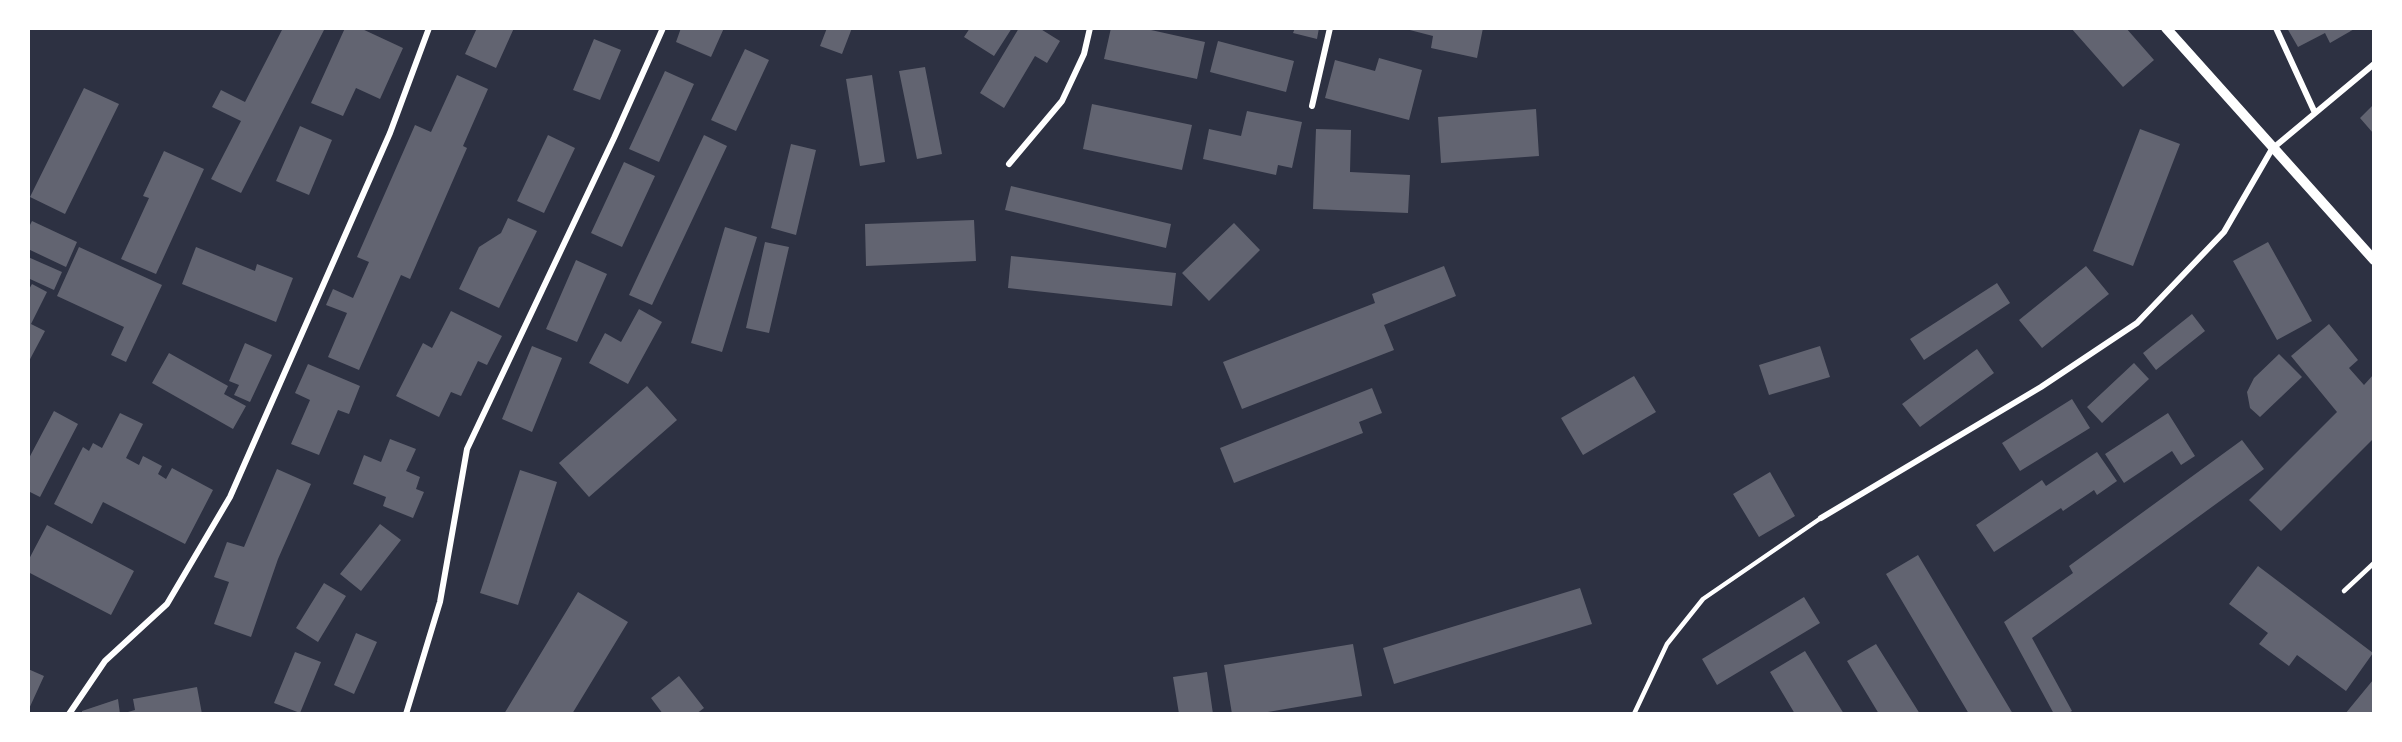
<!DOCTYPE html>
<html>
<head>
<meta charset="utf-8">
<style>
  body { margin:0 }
  #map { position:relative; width:2402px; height:742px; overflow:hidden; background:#2d3142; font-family:Rubik,sans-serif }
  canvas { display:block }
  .frame { position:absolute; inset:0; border:30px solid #fff; pointer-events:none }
</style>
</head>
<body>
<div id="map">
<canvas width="2402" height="742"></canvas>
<div class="frame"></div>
</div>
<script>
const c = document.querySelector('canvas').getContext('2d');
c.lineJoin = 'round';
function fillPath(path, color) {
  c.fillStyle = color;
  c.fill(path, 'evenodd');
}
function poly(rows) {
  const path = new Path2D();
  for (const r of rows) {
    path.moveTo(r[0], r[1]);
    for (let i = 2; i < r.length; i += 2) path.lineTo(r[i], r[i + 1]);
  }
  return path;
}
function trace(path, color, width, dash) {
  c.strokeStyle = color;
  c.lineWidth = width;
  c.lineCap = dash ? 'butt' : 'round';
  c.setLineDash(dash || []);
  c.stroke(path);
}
const building = poly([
  [283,28,325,28,241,193,211,179,241,121,212,107,221,90,245,102],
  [345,28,360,28,403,48,380,99,356,88,343,116,311,103],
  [477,28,514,28,496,68,465,54],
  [681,28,724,28,711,57,676,42],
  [827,28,852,28,842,54,820,46],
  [970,28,1012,28,994,56,964,37],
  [1019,28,1039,28,1060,41,1047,63,1035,56,1004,108,980,93],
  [1111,28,1142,28,1205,42,1197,79,1104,59],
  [1295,28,1319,28,1317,39,1293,33],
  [1402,28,1483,28,1477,58,1431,48,1433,36],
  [2071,28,2126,28,2154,60,2123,87],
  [2287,28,2356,28,2330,43,2325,33,2298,47],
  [594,39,621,50,600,100,573,90],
  [1218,41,1294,61,1286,92,1210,72],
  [745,49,769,60,736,131,711,120],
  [1379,58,1422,70,1409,120,1325,98,1335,60,1375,71],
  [925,67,942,154,917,159,899,71],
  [665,71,694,84,659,162,629,149],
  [457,75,488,89,463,146,467,148,410,279,401,275,359,370,328,357,347,313,326,305,333,289,353,298,369,262,357,257,415,125,431,132],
  [872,75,885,162,860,166,846,79],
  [84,88,119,104,65,214,30,197],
  [1092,104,1192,125,1182,170,1083,149],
  [2373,105,2373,133,2360,118],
  [1536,109,1539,156,1441,163,1438,117],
  [1247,111,1302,122,1292,168,1278,165,1276,175,1203,159,1209,129,1241,136],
  [300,126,332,140,309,195,276,181],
  [1316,129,1351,130,1350,172,1410,175,1408,213,1313,209],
  [2140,129,2180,144,2133,266,2093,251],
  [548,135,575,148,544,213,517,201],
  [704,135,727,146,652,305,629,295],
  [791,144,816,150,796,235,771,228],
  [164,151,204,169,156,274,121,259,149,198,143,196],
  [624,162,655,176,622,247,591,233],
  [1011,186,1171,224,1166,248,1005,210],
  [508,218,537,231,499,308,459,289,479,247,501,233],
  [974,220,976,261,866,266,865,224],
  [32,221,77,242,66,267,28,249,28,229],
  [1234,223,1260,250,1209,301,1182,273],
  [725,227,757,237,722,352,691,343],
  [765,242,789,247,769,333,746,328],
  [2268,242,2312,321,2277,340,2233,261],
  [79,247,162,285,126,362,111,355,124,327,57,296],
  [196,247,255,271,257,264,293,278,276,322,182,284],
  [1011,256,1176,273,1172,306,1008,288],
  [28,257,62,272,54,290,30,279,28,283],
  [576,260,607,274,577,342,546,329],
  [1444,266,1456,296,1384,325,1394,350,1242,409,1223,362,1375,303,1372,294],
  [2086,266,2109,294,2042,348,2019,320],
  [1997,283,2010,303,1924,360,1910,339],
  [32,284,47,292,31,324,45,331,28,363,28,291],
  [639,309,662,322,628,384,589,363,605,333,621,342],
  [451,311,502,336,487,365,478,361,461,396,451,392,439,417,396,396,423,343,432,348],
  [2192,314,2205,331,2156,370,2143,353],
  [2329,324,2358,360,2349,368,2364,385,2373,375,2373,439,2281,531,2249,500,2337,412,2291,356],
  [245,343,272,355,250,402,234,395,239,385,229,381],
  [532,346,562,358,532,432,502,419],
  [1820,346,1830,377,1769,395,1759,365],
  [1977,349,1994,373,1920,427,1902,404],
  [169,353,228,386,224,394,246,406,233,429,152,383],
  [2279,354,2302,377,2260,417,2250,408,2247,392,2254,378],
  [2134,363,2149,379,2102,423,2087,407],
  [308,364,360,386,349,414,338,410,319,455,291,444,310,400,295,393],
  [1634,376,1656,412,1583,455,1561,418],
  [647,386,677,420,589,497,559,463],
  [1372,388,1382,413,1359,422,1363,433,1234,483,1220,448],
  [2072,399,2090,428,2020,471,2002,443],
  [54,411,78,424,40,497,28,491,28,460],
  [120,413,143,424,126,458,139,465,143,456,162,466,158,474,166,479,172,468,213,490,185,544,103,502,92,524,54,504,83,447,89,451,93,443,102,448],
  [2168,413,2195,456,2181,465,2172,451,2124,483,2105,454],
  [390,439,416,449,406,471,420,477,416,489,424,492,413,518,383,506,386,497,353,484,364,455,381,462],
  [2242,440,2264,469,2032,638,2072,711,2067,714,2054,714,2004,622,2073,573,2069,566],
  [2097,452,2117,481,2097,495,2094,490,2063,511,2061,508,1994,552,1976,525,2042,480,2046,486],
  [277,469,311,484,278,559,251,637,214,624,229,582,214,577,227,542,244,547],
  [520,470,557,482,518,605,480,593],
  [1770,472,1795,516,1759,537,1733,494],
  [380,524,401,540,361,591,340,574],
  [47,525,134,571,111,615,28,572,28,561],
  [1918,555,2013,714,1969,714,1886,574],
  [2258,566,2373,653,2346,691,2297,655,2289,666,2259,644,2268,633,2229,604],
  [324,583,346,596,318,642,296,628],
  [1580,588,1592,624,1394,684,1383,648],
  [578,592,628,622,572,714,504,714],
  [1804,597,1820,623,1717,685,1702,659],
  [356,633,377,642,354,694,334,685],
  [1353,644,1362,696,1256,714,1232,714,1224,665],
  [1876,644,1920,714,1879,714,1847,661],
  [1805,651,1844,714,1795,714,1770,672],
  [295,652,321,662,300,713,274,703],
  [28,669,44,676,28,711],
  [1207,672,1213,714,1179,714,1173,677],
  [679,676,704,708,696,714,663,714,651,698],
  [2373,680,2373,714,2345,714],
  [197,687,202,714,121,714,135,710,133,699],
  [118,699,120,714,82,714,82,711]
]);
const service = poly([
  [2344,591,2374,563],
  [1634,714,1667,644,1703,599,1821,518]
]);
const minor = poly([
  [2276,28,2315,113],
  [1312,106,1330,28],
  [1009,164,1062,101,1084,54,1090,28],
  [1821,518,2041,387,2137,323,2224,232,2272,149,2374,64],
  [69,714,105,661,167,604,230,497,390,133,429,28],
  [406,714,440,602,467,449,614,138,663,28]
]);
const tertiary = poly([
  [2166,28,2374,260]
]);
fillPath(building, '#626471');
trace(service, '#fff', 4.5);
trace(minor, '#fff', 6);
trace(tertiary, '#fff', 10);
</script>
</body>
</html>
